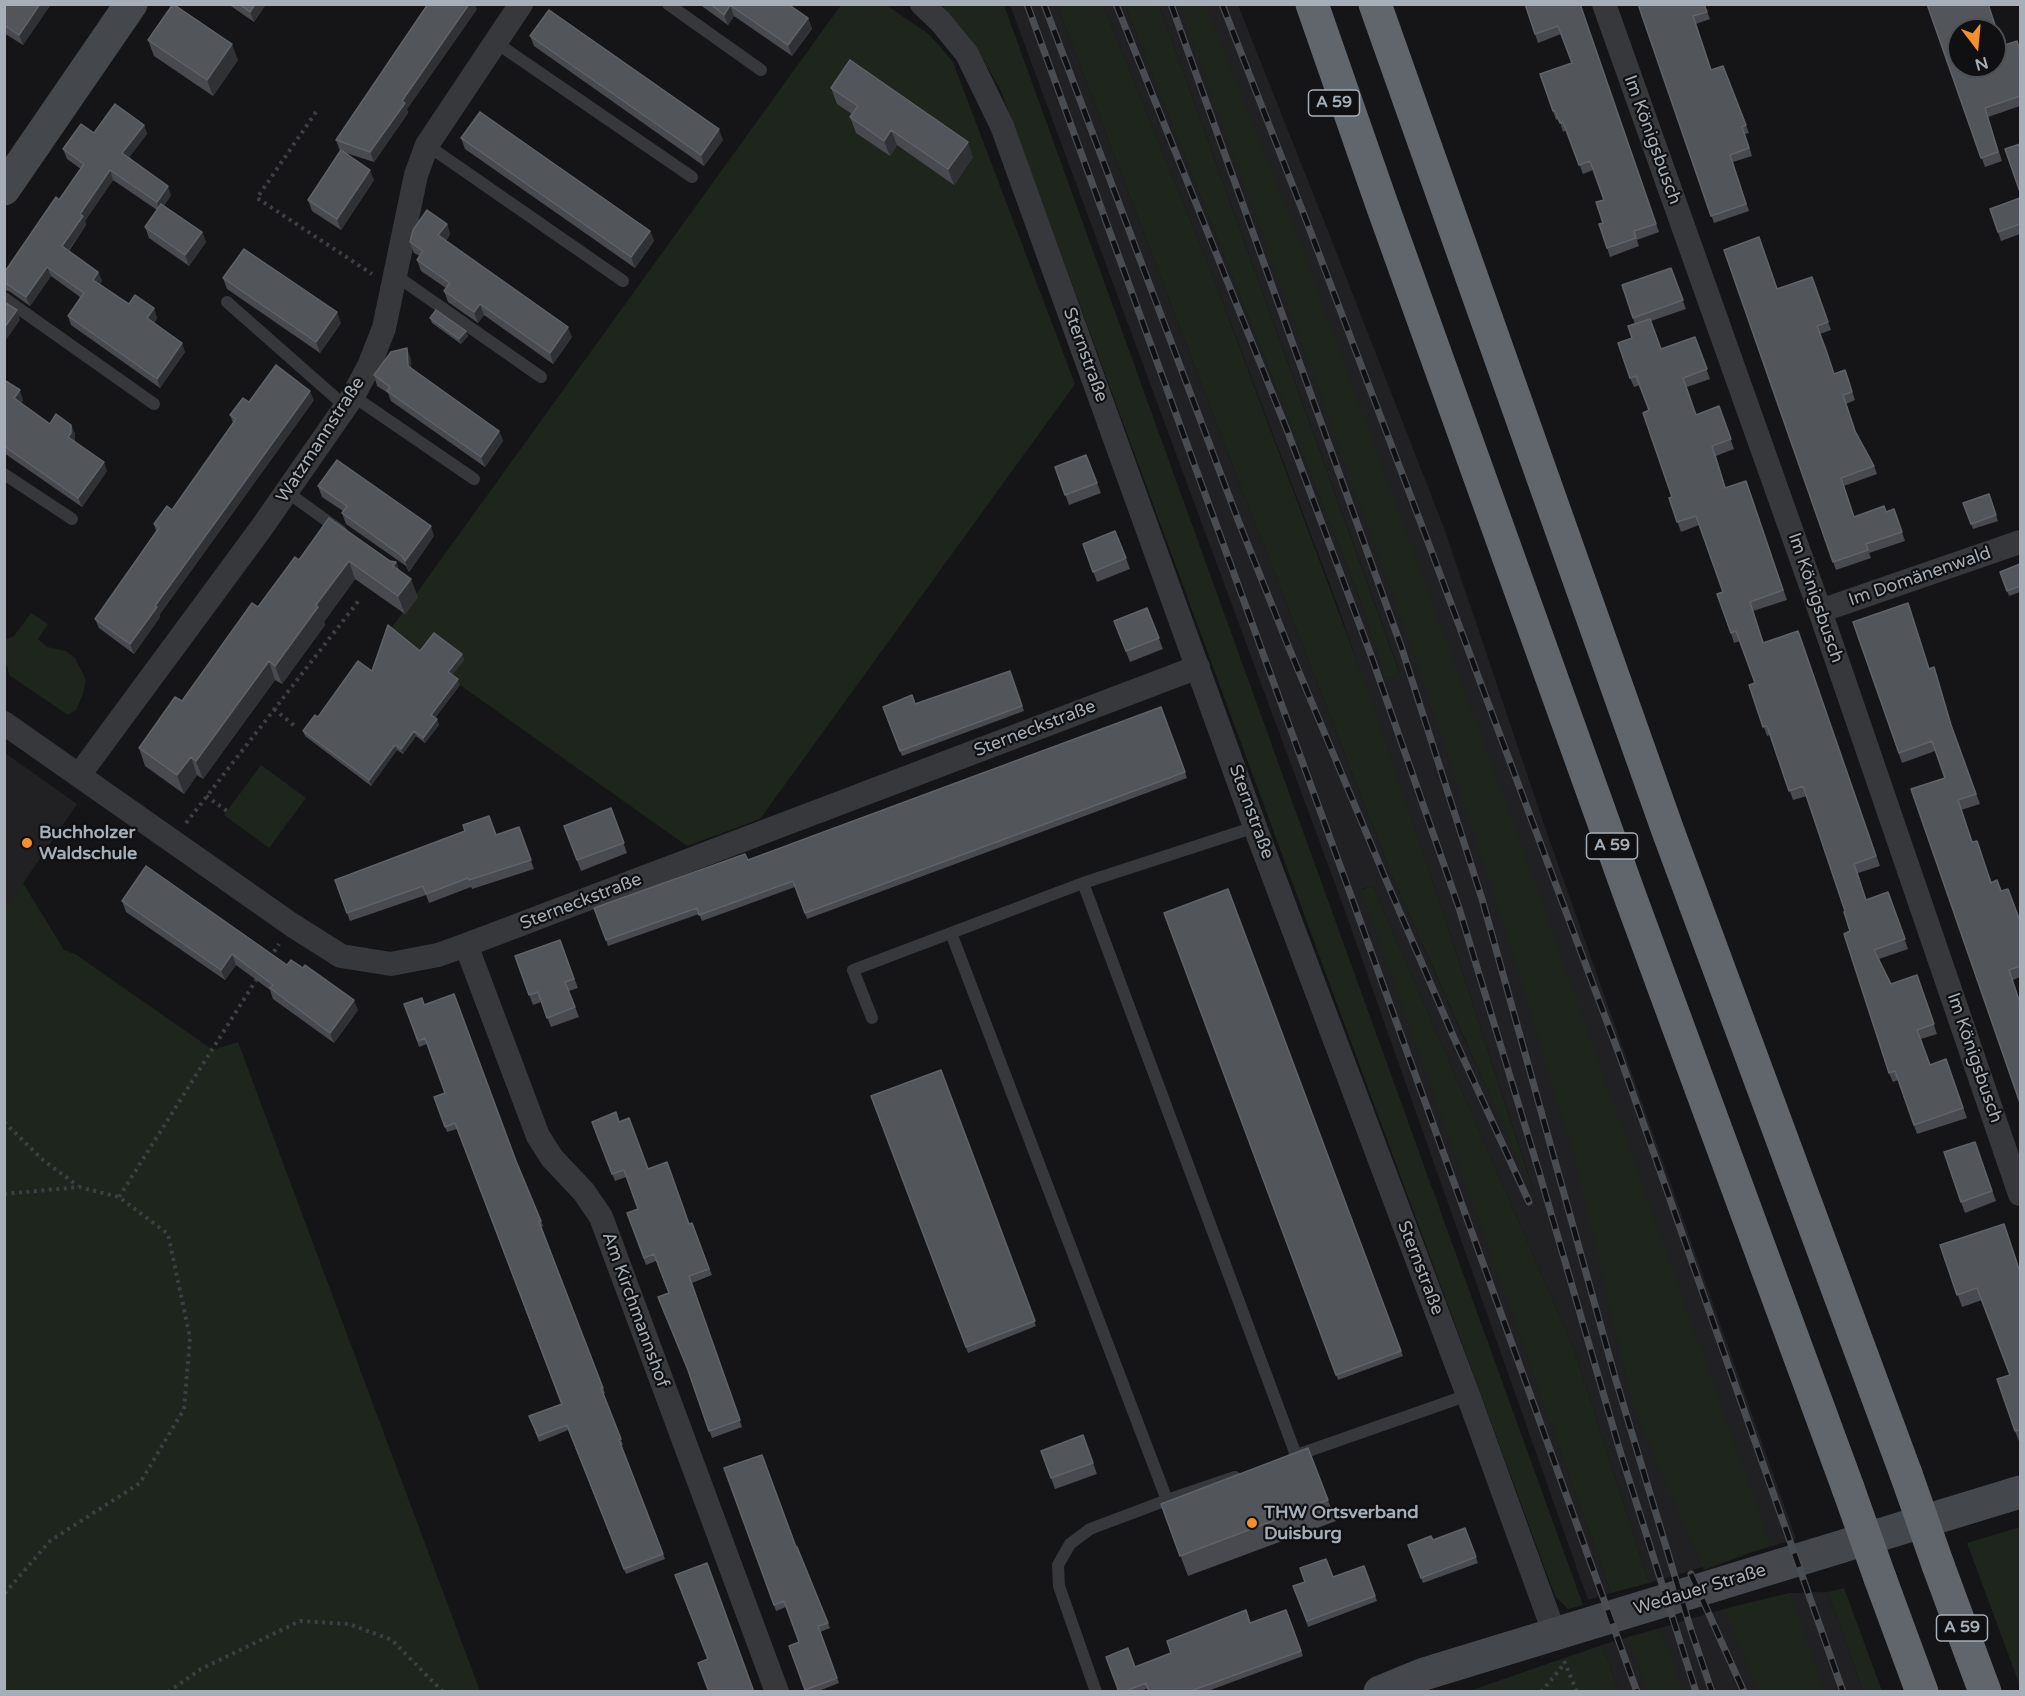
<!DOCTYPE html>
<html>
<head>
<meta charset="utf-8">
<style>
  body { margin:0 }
  #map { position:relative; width:2025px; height:1696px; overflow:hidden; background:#151517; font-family:"Varela Round",sans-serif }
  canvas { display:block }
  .frame { position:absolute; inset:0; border:6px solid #a6aeb7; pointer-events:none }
  .north { position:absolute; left:1947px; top:18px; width:60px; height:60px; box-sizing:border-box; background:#101012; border:2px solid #4c4f54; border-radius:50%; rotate:164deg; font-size:16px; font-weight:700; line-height:24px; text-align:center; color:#a6aeb7 }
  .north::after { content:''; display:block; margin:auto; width:21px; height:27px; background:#f6902d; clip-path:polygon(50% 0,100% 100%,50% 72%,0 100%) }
</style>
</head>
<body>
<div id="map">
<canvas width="2025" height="1696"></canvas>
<div class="frame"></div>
<div class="north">N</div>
</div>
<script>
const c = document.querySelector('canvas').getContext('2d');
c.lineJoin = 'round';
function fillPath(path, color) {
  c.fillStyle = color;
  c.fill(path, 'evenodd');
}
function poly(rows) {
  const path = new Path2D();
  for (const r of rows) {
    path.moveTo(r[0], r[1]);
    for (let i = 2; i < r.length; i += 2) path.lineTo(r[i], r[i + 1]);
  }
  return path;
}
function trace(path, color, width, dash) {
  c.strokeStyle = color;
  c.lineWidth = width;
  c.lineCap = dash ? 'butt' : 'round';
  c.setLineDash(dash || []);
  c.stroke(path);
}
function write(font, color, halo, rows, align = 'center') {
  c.font = font + ' "Varela Round",sans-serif';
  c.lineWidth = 4.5;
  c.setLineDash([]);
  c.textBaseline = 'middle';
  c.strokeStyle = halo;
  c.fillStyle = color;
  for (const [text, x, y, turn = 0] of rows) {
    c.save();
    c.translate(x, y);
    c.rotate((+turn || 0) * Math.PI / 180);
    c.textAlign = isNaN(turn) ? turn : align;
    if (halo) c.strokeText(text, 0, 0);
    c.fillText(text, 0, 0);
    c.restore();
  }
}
const built = poly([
  [1010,5,1057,5,1230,459,1393,878,1462,1034,1534,1192,1442,909,1338,606,1211,271,1103,5,1125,5,1359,597,1385,678,1400,673,1159,5,1238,5,1330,236,1444,528,1546,830,1796,1539,1649,1583,1574,1349,1373,886,1362,889,1611,1593,1588,1600,1340,897],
  [5,753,77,804,5,910],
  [1828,1592,1863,1691,1619,1691,1602,1645,1724,1609,1790,1593]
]);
const green = poly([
  [841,5,886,5,930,35,953,62,1075,384,760,819,687,846,460,685,390,630],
  [944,5,1004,5,1583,1605,1568,1609,1555,1596,1001,91,979,52,944,8],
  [1057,5,1103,5,1211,271,1366,685,1442,909,1536,1199,1393,878,1230,459],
  [1125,5,1159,5,1400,674,1385,678,1359,597],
  [1179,5,1206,5,1301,246,1519,838,1771,1545,1704,1570,1634,1410,1575,1160,1494,893,1419,668],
  [31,613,48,624,38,639,47,647,66,651,75,658,86,680,83,694,76,710,68,715,9,675,7,665,5,665,5,640,14,636],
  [261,765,306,798,269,848,224,815],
  [23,883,64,950,75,954,213,1050,238,1042,480,1691,5,1691,4,910],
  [1373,886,1574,1349,1649,1583,1611,1593,1361,890],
  [2020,1527,2020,1686,1967,1543],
  [1844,1588,1882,1691,1863,1691,1828,1592],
  [1790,1593,1825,1691,1759,1691,1724,1609],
  [1660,1629,1683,1691,1647,1691,1627,1637],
  [1602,1645,1619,1691,1469,1691]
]);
const path = poly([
  [316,112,257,198,372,274],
  [274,709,296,727],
  [206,796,227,811],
  [186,823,360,599],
  [270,958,279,944],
  [4,1122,43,1160,78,1186],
  [4,1194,79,1187,119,1197,168,1234,190,1338,184,1409,140,1483,50,1541,4,1594],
  [119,1197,258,977],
  [1564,1661,1577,1692],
  [168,1692,201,1669,300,1621,349,1624,392,1640,443,1692],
  [1541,1692,1565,1663]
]);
const lane = poly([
  [668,4,761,70],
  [495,42,692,177],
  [427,145,623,281],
  [395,275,541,377],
  [4,298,154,404],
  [227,302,346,407],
  [353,396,474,479],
  [4,474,72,519],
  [287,492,341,531],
  [1083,883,1296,1455],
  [951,933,1167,1500,1235,1477],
  [872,1018,853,970,1083,883,1255,827],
  [1294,1456,1468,1395],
  [1096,1692,1059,1586,1058,1565,1070,1544,1090,1529,1167,1500]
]);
const street = poly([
  [922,4,940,21,967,54,1002,126,1255,827,1468,1395,1555,1635],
  [1604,4,1820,611,2020,1194],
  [1820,611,2020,542],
  [4,723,292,925,341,956,391,964,438,955,466,945,1198,667],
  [79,775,262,527,353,396,369,366,384,328,416,175,427,145,521,4],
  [466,945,538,1136,552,1158,584,1192,601,1217,777,1692]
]);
const secondary = poly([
  [4,189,131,4],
  [1380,1692,1424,1674,2020,1492]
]);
const highway = poly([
  [1312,4,1381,202,1630,896,1848,1488],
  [1375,4,1668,831,1906,1474],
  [1938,1565,1985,1692],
  [1880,1578,1922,1692]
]);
const rail = poly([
  [1027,4,1350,893,1637,1692],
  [1044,4,1238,520,1289,648,1386,880,1454,1038,1529,1202],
  [1116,4,1287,430,1372,658,1459,908,1539,1172,1620,1451,1696,1692],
  [1171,4,1401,646,1482,899,1615,1377,1691,1630,1712,1692],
  [1222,4,1308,225,1425,534,1619,1054,1843,1692],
  [1691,1574,1744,1692]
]);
const highwayBridge = poly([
  [1906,1474,1938,1565],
  [1848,1488,1880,1578]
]);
const wall = poly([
  [4,4,51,4,23,45,4,33],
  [228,4,266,4,254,22],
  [699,4,788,4,808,18,812,29,792,56,734,16,728,25],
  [1525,4,1580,4,1659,232,1637,240,1639,246,1610,257,1599,224,1603,223,1604,200,1593,170,1583,174,1566,130,1563,132,1559,119,1556,120,1540,74,1572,63,1561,34,1538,43],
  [1638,4,1704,4,1710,19,1696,24,1711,70,1723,66,1749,133,1745,134,1752,156,1733,162,1749,211,1714,223],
  [1927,4,2002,46,2020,51,2020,106,1988,117,2002,161,1985,167],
  [477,9,407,109,408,113,374,162,346,153,374,180,341,230,312,211,308,200,341,151,340,151,336,140],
  [530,36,723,140,704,166,534,46],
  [148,40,238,60,213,96,154,56],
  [831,88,973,157,954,185,897,145,890,156,856,133,850,117,852,114,837,104],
  [144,125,147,134,129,157,171,195,164,206,202,232,206,242,189,266,149,238,145,227,157,210,113,180,85,221,86,225,69,251,98,272,102,281,100,284,129,304,154,308,157,318,154,323,185,352,160,388,71,325,68,316,80,297,51,276,30,306,9,291,4,290,4,273,59,200,81,169,67,159,63,149,94,133],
  [461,138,650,231,654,241,635,268,465,149],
  [2020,198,2020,234,2001,241,1990,209],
  [447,224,450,234,446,241,572,337,553,364,484,315,478,323,448,302,444,291,446,288,421,271,417,260,420,256,414,253,410,242],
  [1724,250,1777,289,1812,277,1831,330,1820,334,1834,374,1845,370,1855,400,1846,404,1856,433,1874,466,1877,474,1844,486,1854,517,1886,512,1894,509,1905,541,1869,553,1871,558,1836,570],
  [1671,268,1686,309,1651,321,1661,349,1695,337,1710,379,1687,387,1696,415,1719,406,1734,449,1716,456,1726,488,1746,481,1787,600,1753,611,1764,643,1798,631,1880,866,1858,873,1866,900,1888,892,1908,949,1879,959,1891,984,1917,975,1937,1034,1921,1039,1930,1065,1946,1059,1967,1118,1917,1134,1898,1080,1893,1082,1889,1073,1845,911,1807,796,1793,800,1770,735,1767,736,1749,685,1755,683,1740,641,1734,643,1731,633,1723,592,1699,525,1681,532,1669,498,1672,497,1649,410,1640,385,1634,387,1630,378,1632,338,1635,324,1622,285],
  [223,278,341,323,320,353,227,289],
  [430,318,466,331,468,336,461,344,432,323],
  [411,359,411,369,499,431,503,441,485,467,391,401,388,393,377,386,374,375],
  [4,380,23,400,21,403,50,424,71,425,75,434,75,441,107,471,82,507,4,453],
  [314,400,160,614,160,617,134,654,99,628,95,619,156,531,154,524,172,510,233,423,230,415,249,402],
  [1086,455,1101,493,1069,505,1055,467],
  [318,486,434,536,409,572,406,566,346,524,342,513,343,511,322,497],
  [1989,494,1998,521,1973,529,1963,503],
  [1083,544,1126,558,1130,569,1097,582],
  [299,560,390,561,396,562,399,570,418,597,405,614,355,579,324,622,325,625,282,684,275,680,203,779,197,775,184,794,145,766,139,748,182,701,258,607],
  [2020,564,2020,592,2009,596,2000,572],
  [1147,608,1163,649,1130,662,1114,621],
  [1853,622,1930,669,1937,677,1954,734,1980,804,1961,810,1972,842,1992,882,2001,891,2020,921,2020,977,2013,980,2020,1103,1945,778,1935,751,1902,763],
  [420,651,462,654,464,660,452,675,460,685,435,718,437,719,439,725,425,743,416,736,403,754,397,750,371,786,305,736,303,731,372,671],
  [1010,671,1024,711,902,756,883,707,915,704],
  [1185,772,1187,778,807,919,795,887,702,921,699,914,608,946,606,940,748,860],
  [611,808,627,853,581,871,564,826],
  [519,827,534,869,472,889,471,887,429,903,426,895,350,921,335,880,496,835],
  [1228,889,1403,1356,1338,1380,1164,913],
  [122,901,287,965,358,1010,334,1043,273,999,270,990,236,965,225,980,126,912],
  [560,940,578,988,569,991,579,1017,551,1027,541,1002,533,1005,515,956],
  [404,1004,424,1005,516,1161,541,1221,543,1226,541,1227,603,1388,605,1393,603,1394,623,1445,621,1445,665,1559,626,1574,568,1430,539,1442,529,1416,561,1404,457,1129,447,1132,434,1097,445,1093,427,1044,419,1047],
  [941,1070,1036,1326,968,1353,871,1096],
  [592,1122,619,1122,648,1169,689,1224,692,1223,712,1275,692,1283,742,1427,712,1438,689,1375,669,1293,656,1261,646,1265,627,1213,638,1209,626,1177,615,1181],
  [1975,1142,1996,1201,1965,1213,1961,1202],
  [1940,1245,2020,1271,2020,1444,2015,1431,2010,1375,1982,1300,1962,1307],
  [1083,1435,1097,1474,1055,1489,1041,1451],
  [1308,1448,1336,1521,1188,1576,1161,1504],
  [724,1468,796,1547,797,1547,830,1628,820,1632,839,1683,816,1692,806,1692,789,1646,799,1642,786,1607,776,1611],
  [1465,1528,1478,1563,1423,1583,1408,1545,1433,1540],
  [1364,1566,1377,1601,1308,1627,1293,1586,1305,1582,1333,1577],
  [1286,1610,1303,1656,1205,1692,1149,1692,1148,1688,1140,1692,1119,1692,1135,1667]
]);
const shadedWall = poly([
  [40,4,51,4,23,45,19,35],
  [255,4,266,4,254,22,250,12],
  [469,4,475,4,477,9,407,109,408,113,374,162,370,152,402,101],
  [730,5,734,16,728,25,724,15],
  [808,18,812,29,792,56,788,45],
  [232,44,238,60,213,96,207,80],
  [144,125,147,134,126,162,122,153],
  [719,129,723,140,704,166,701,155],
  [891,130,897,145,890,156,884,141],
  [968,142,973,157,954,185,948,169],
  [110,170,113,180,85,221,86,225,65,255,62,246,80,214],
  [370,170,374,180,341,230,337,219],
  [168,186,171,195,160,212,157,202],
  [447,224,450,234,442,246,438,235],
  [650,231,654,241,635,268,631,257],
  [202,232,206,242,189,266,185,255],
  [47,267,51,276,30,306,26,297],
  [98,272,102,281,96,289,93,280],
  [480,304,484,315,478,323,474,312],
  [154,308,157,318,150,327,147,318],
  [17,310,20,320,4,343,4,328],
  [337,312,341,323,320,353,316,342],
  [568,327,572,337,553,364,550,353],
  [466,331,468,336,461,344,459,339],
  [182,343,185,352,160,388,157,379],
  [407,348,411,359,412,377,408,366],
  [20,390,23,400,17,408,14,398],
  [310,391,314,400,160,614,160,617,134,654,130,644,155,606],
  [71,425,75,434,75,442,68,437],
  [499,431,503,441,485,467,481,457],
  [104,462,107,471,82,507,78,498],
  [431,526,434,536,409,572,405,561],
  [349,561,355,579,324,622,325,625,282,684,275,666,316,605],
  [396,562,403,581,393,566],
  [411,579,418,597,405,614,398,596],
  [462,654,464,660,450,678,448,672],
  [269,661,275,680,203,779,196,761],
  [458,679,460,685,433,720,431,715],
  [437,719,439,725,425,743,423,738],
  [414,731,416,736,403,754,401,749],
  [395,745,397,750,371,786,369,780],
  [191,757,197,775,184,794,177,775],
  [232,954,236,965,225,980,221,970],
  [354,1000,358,1010,334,1043,330,1033]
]);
const building = poly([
  [4,4,40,4,19,35,4,25,4,4],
  [173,4,232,44,207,80,148,40,173,4],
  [239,4,255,4,250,12,239,4],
  [428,4,469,4,402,101,405,103,370,152,336,140,428,4],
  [710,4,788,4,808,18,788,45,730,5,724,15,710,4],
  [1525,4,1580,4,1656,224,1634,231,1636,238,1607,248,1599,224,1603,223,1596,202,1604,200,1590,161,1579,165,1563,122,1560,123,1555,111,1553,111,1540,74,1572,63,1558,26,1535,34,1525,4],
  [1638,4,1704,4,1707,12,1693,16,1711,70,1723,66,1746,125,1742,127,1749,148,1730,155,1746,204,1711,216,1638,4],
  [1927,4,1988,4,2002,46,2017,41,2020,51,2020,96,1985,108,1998,152,1981,158,1927,4],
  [1959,30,1995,30,1995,66,1959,66,1959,30],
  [549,10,719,129,701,155,530,36,549,10],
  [850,60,968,142,948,169,891,130,884,141,850,117,858,106,831,88,850,60],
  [115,104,144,125,122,153,168,186,157,202,110,170,80,214,83,216,62,246,98,272,93,280,129,304,135,295,154,308,147,318,182,343,157,379,68,316,84,293,47,267,26,297,4,282,4,273,56,197,59,200,84,164,63,149,81,124,94,133,115,104],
  [480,112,650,231,631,257,461,138,480,112],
  [2020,144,2020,192,2005,149,2020,144],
  [341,150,370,170,337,219,308,200,341,150],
  [2020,198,2020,224,1998,232,1990,209,2020,198],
  [161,204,202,232,185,255,145,227,161,204],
  [427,210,447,224,438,235,568,327,550,353,480,304,474,312,444,291,450,283,417,260,423,251,410,242,413,230,427,210],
  [1759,237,1777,289,1812,277,1828,322,1817,326,1826,350,1834,374,1845,370,1849,382,1852,392,1843,395,1855,431,1874,466,1841,478,1854,517,1884,506,1886,512,1894,509,1902,532,1866,544,1868,550,1833,562,1724,250,1759,237],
  [244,249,337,312,316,342,223,278,244,249],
  [1671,268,1683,300,1633,318,1622,285,1671,268],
  [4,302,17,310,4,328,4,302],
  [436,310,466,331,459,339,430,318,436,310],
  [1650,319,1661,349,1695,337,1707,369,1683,378,1696,415,1719,406,1731,439,1712,446,1725,488,1746,481,1783,590,1750,602,1763,643,1798,631,1876,856,1854,864,1866,900,1888,892,1905,939,1874,950,1891,984,1917,975,1934,1024,1917,1030,1930,1065,1946,1059,1963,1108,1914,1125,1895,1071,1889,1073,1844,934,1850,931,1844,912,1845,911,1803,786,1789,791,1767,726,1763,727,1749,685,1755,683,1736,631,1731,633,1717,594,1723,592,1696,516,1677,522,1669,498,1672,497,1643,413,1649,410,1636,376,1630,378,1618,343,1632,338,1628,326,1650,319],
  [407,348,408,366,499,431,481,457,387,391,390,387,374,375,391,352,407,348],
  [276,365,310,391,155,606,157,607,130,644,95,619,159,528,154,524,167,506,172,510,236,419,230,415,243,398,249,402,276,365],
  [4,380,20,390,14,398,50,424,56,414,71,425,71,433,68,437,104,462,78,498,4,446,4,380],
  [1086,455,1097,483,1065,495,1055,467,1086,455],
  [337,460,431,526,405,561,402,556,342,513,347,506,318,486,337,460],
  [1989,494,1996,515,1971,524,1963,503,1989,494],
  [329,518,390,561,396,562,393,566,411,579,398,596,349,561,316,605,318,607,275,666,269,661,196,761,191,757,177,775,139,748,175,697,182,701,252,603,258,607,295,557,299,560,329,518],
  [1115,531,1126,558,1093,572,1083,544,1115,531],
  [2020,564,2020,586,2007,591,2000,572,2020,564],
  [1908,603,1929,669,1934,667,1951,725,1976,794,1958,800,1972,842,1977,841,1991,883,1997,880,2001,891,2008,889,2020,921,2020,966,2009,970,2020,1003,2020,1103,1911,789,1945,778,1932,741,1899,753,1853,622,1908,603],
  [1147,608,1159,638,1126,651,1114,621,1147,608],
  [388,625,420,651,434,633,462,654,448,672,458,679,431,715,437,719,423,738,414,731,401,749,395,745,369,780,303,731,315,715,318,717,358,661,372,671,388,625],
  [1010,671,1022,706,900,751,883,707,912,695,915,704,1010,671],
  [1161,707,1185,772,805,913,793,881,699,915,697,908,606,940,594,908,745,854,748,860,1161,707],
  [611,808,624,843,577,860,564,826,611,808],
  [489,816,496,835,519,827,531,860,469,880,468,878,426,894,423,886,347,913,335,880,465,831,463,825,489,816],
  [146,866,287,965,291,960,303,968,305,965,354,1000,330,1033,270,988,273,985,232,954,221,970,122,901,146,866],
  [1228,889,1401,1351,1336,1375,1164,913,1228,889],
  [560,940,574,979,565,982,575,1007,547,1018,538,992,529,995,515,956,560,940],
  [454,994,516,1161,541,1221,539,1222,603,1388,601,1388,621,1439,619,1440,663,1554,624,1569,567,1425,538,1436,529,1416,562,1404,455,1123,445,1127,434,1097,445,1093,425,1038,418,1041,404,1004,422,998,424,1005,454,994],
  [941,1070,1035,1321,966,1347,871,1096,941,1070],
  [616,1112,619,1122,629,1118,648,1169,667,1162,689,1224,692,1223,709,1269,689,1276,740,1420,709,1431,688,1370,658,1297,669,1293,654,1254,644,1258,627,1213,638,1209,624,1170,612,1174,592,1122,616,1112],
  [1975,1142,1992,1191,1961,1202,1944,1152,1975,1142],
  [2004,1224,2020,1272,2020,1430,2015,1431,1997,1379,2010,1375,1977,1288,1957,1295,1940,1245,2004,1224],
  [1083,1435,1093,1463,1051,1478,1041,1451,1083,1435],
  [1308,1448,1328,1500,1180,1556,1161,1504,1308,1448],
  [762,1455,796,1547,797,1547,828,1623,818,1626,837,1678,805,1690,789,1646,799,1642,784,1601,774,1605,724,1468,762,1455],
  [1465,1528,1476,1557,1421,1578,1408,1545,1431,1536,1433,1540,1465,1528],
  [1326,1559,1333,1577,1364,1566,1375,1596,1307,1621,1293,1586,1305,1582,1300,1568,1326,1559],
  [707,1563,754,1692,709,1692,698,1663,708,1659,675,1575,707,1563],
  [1246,1610,1250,1623,1286,1610,1301,1651,1188,1692,1149,1692,1146,1683,1123,1692,1119,1692,1106,1657,1128,1648,1135,1667,1171,1653,1167,1641,1246,1610]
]);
const markers = [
  [27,843,6,"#f6902d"],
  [1252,1523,6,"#f6902d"]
];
const shields = [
  [1334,103,51],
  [1612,846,51],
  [1962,1628,51]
];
const shieldNames = [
  ["A 59",1334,103],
  ["A 59",1612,846],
  ["A 59",1962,1628]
];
const streetNames = [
  ["Im Königsbusch",1652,140,70],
  ["Sternstraße",1085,355,70],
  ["Watzmannstraße",321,440,-57],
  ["Im Domänenwald",1920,577,-19],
  ["Im Königsbusch",1815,598,71],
  ["Sterneckstraße",1035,729,-21],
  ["Sternstraße",1251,812,70],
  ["Sterneckstraße",581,902,-21],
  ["Im Königsbusch",1974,1058,71],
  ["Sternstraße",1420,1268,69],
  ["Am Kirchmannshof",635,1310,70],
  ["Wedauer Straße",1700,1590,-17]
];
const poiNames = [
  ["Buchholzer",39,833],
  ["Waldschule",39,854],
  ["THW Ortsverband",1264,1513],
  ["Duisburg",1264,1534]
];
fillPath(built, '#212124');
fillPath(green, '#1d251d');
trace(path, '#3c3f43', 4, [3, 4.5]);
trace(lane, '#36383c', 12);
trace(street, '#36383c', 24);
trace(secondary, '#44474c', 33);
trace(highway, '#61666d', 33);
trace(rail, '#494c51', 7);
trace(rail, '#101012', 4.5, [14]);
trace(highwayBridge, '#61666d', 33);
fillPath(wall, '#484a4f');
fillPath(shadedWall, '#2f3134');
fillPath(building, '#52555a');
trace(building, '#5f6369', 1.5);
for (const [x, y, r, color] of markers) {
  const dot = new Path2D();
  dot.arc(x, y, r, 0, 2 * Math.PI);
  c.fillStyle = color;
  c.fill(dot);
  trace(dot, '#101012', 2);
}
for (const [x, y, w] of shields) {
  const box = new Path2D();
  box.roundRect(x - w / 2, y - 13, w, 26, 4.5);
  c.fillStyle = '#101012';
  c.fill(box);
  trace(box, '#a6aeb7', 1.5);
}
write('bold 16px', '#a6aeb7', null, shieldNames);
write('18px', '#a6aeb7', '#101012', streetNames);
write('bold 18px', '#a6aeb7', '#101012', poiNames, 'left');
</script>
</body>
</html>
